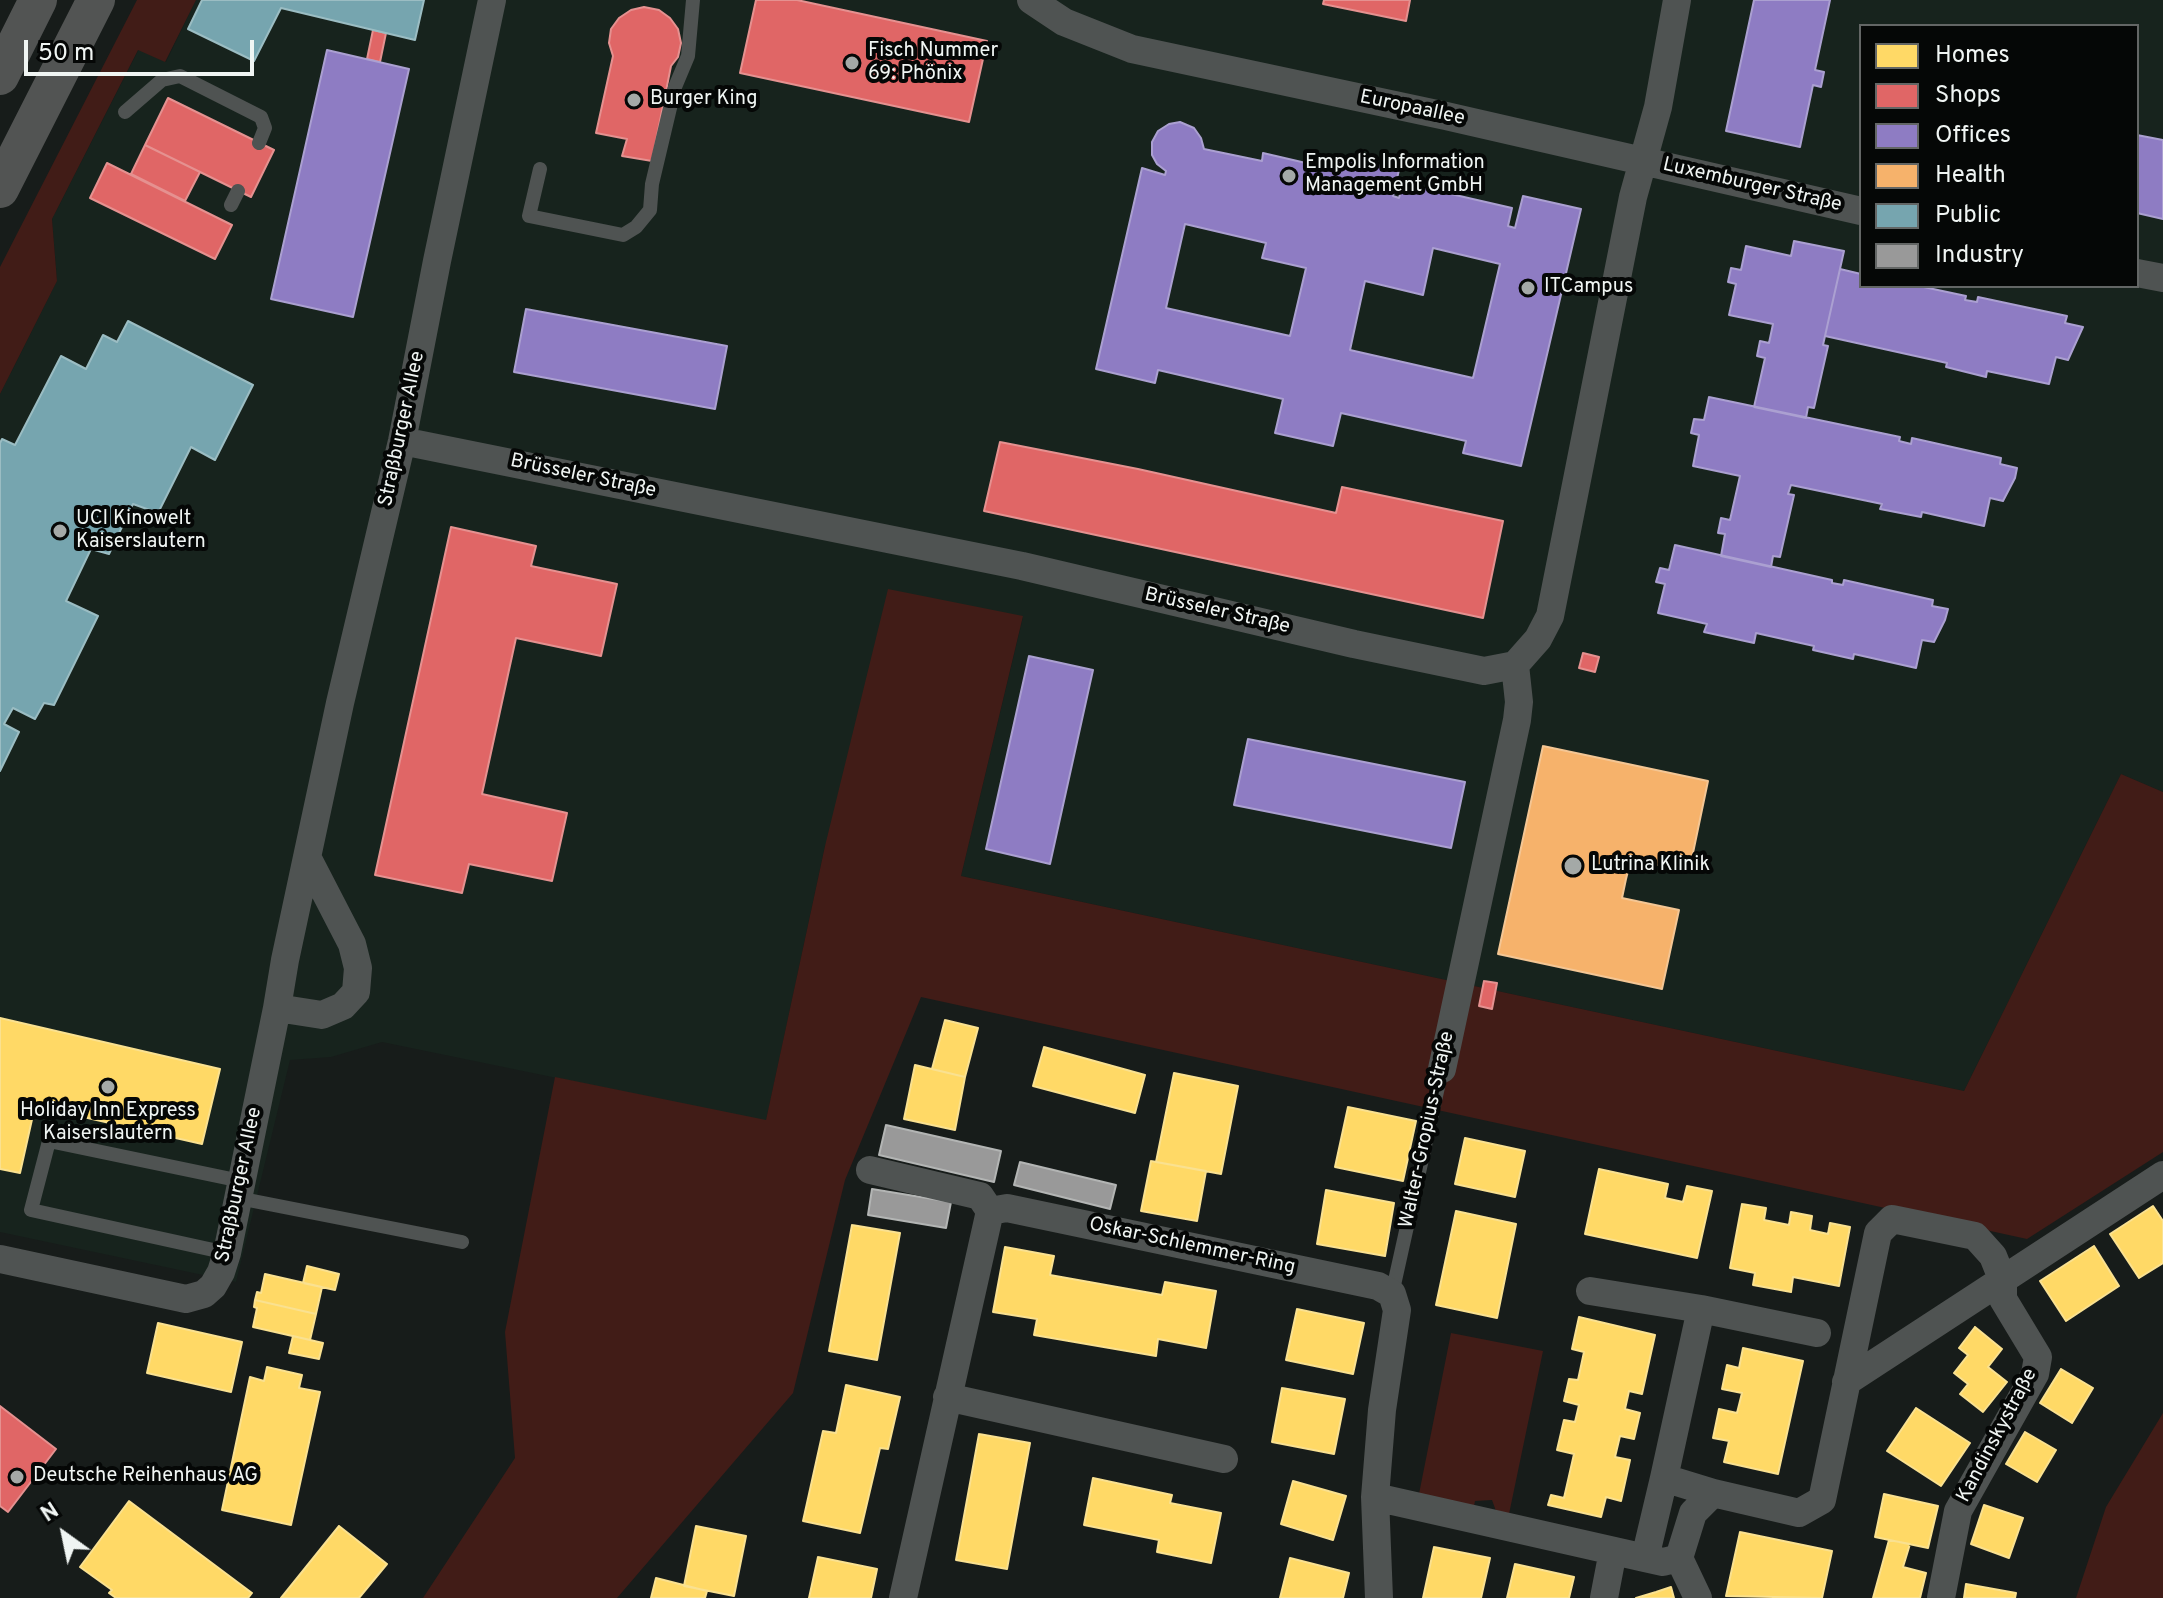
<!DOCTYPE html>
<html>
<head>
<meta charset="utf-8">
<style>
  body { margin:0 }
  #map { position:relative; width:2163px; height:1598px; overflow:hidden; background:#171c1a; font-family:Overpass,sans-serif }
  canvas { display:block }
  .legend { position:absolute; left:1859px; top:24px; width:280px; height:264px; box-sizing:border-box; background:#050706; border:2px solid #636665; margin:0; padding:10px 14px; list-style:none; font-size:24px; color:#f0f5f3 }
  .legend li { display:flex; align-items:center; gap:16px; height:40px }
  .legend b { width:40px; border:2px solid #636665 }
  .north { position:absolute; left:24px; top:1494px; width:80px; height:80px; -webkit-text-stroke:6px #050706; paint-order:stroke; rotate:327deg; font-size:22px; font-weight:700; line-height:32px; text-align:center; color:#f0f5f3 }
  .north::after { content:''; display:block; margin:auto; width:28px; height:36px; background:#f0f5f3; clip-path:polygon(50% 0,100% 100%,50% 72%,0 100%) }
  .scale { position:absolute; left:24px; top:40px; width:230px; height:36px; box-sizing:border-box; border:4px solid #f0f5f3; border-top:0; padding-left:10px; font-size:24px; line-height:28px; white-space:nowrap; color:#f0f5f3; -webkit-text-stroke:6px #050706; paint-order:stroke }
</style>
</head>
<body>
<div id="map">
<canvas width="2163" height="1598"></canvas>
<ul class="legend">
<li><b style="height:22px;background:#ffd966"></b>Homes</li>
<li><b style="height:22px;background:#e06666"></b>Shops</li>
<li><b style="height:22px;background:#8e7cc3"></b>Offices</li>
<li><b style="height:22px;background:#f6b26b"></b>Health</li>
<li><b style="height:22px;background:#76a5af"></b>Public</li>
<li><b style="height:22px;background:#999"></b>Industry</li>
</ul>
<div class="north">N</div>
<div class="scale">50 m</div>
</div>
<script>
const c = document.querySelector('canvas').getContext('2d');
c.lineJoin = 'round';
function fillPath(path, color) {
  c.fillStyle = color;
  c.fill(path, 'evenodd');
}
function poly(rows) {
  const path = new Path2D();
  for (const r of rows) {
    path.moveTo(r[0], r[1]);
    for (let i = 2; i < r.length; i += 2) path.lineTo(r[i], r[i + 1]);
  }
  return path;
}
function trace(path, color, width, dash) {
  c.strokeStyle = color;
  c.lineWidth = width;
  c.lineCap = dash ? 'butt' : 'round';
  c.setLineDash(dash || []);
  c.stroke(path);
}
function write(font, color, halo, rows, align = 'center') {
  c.font = font + ' Overpass,sans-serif';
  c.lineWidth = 8;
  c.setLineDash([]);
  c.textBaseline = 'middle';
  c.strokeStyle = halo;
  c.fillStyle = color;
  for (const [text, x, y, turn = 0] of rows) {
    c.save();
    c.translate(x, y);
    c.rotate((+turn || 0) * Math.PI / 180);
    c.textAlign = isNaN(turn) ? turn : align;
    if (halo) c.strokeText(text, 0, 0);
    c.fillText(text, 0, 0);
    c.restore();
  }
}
const built = poly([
  [196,0,2163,0,2163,792,2121,774,1964,1091,961,876,1023,617,825,846,766,1121,382,1042,331,1057,290,1060,236,1282,0,1232,0,394,57,281,52,219,139,49,166,62],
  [1861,26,2137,26,2137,286,1861,286]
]);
const green = poly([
  [137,0,196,0,165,62,138,50,52,219,57,281,0,394,0,267],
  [888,589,1023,616,961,876,1964,1091,2121,774,2163,792,2163,1152,2027,1239,921,997,845,1180,793,1393,617,1598,423,1598,515,1458,505,1332,555,1077,766,1120,825,846],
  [1451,1333,1543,1351,1509,1514,1496,1511,1492,1500,1475,1501,1474,1506,1419,1494],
  [2163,1413,2163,1598,2076,1598,2106,1507]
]);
const homes = poly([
  [0,1018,220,1069,202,1144,35,1106,20,1173,0,1169,0,1018],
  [945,1020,978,1028,965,1077,932,1069,945,1020],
  [1044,1047,1145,1075,1135,1113,1033,1086,1044,1047],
  [915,1065,965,1077,955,1130,904,1119,915,1065],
  [1174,1073,1238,1086,1221,1174,1156,1162,1174,1073],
  [1348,1107,1416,1121,1403,1181,1335,1167,1348,1107],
  [1465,1138,1525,1151,1515,1197,1455,1184,1465,1138],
  [1151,1161,1206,1171,1197,1221,1141,1211,1151,1161],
  [1599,1169,1668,1184,1665,1198,1683,1202,1687,1186,1712,1191,1697,1258,1585,1234,1599,1169],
  [1326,1190,1394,1203,1385,1256,1317,1244,1326,1190],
  [1742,1204,1766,1208,1764,1220,1789,1225,1791,1212,1812,1216,1810,1230,1828,1234,1830,1223,1850,1227,1839,1286,1793,1277,1791,1292,1753,1285,1755,1273,1730,1268,1742,1204],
  [2153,1206,2163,1221,2163,1263,2139,1278,2110,1234,2153,1206],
  [1456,1211,1516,1224,1497,1318,1436,1305,1456,1211],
  [852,1225,900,1233,877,1360,829,1351,852,1225],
  [2094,1246,2119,1286,2066,1321,2040,1281,2094,1246],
  [1005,1247,1054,1256,1050,1275,1162,1295,1165,1282,1216,1291,1206,1348,1158,1339,1156,1356,1034,1335,1037,1319,993,1312,1005,1247],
  [307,1266,339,1274,335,1290,303,1283,307,1266],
  [265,1274,322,1287,316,1314,255,1300,257,1292,261,1293,265,1274],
  [255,1300,316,1314,310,1340,253,1327,257,1308,254,1307,255,1300],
  [1297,1309,1364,1323,1353,1374,1286,1360,1297,1309],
  [1579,1317,1655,1335,1642,1394,1629,1391,1625,1409,1640,1413,1634,1439,1620,1436,1615,1457,1630,1460,1621,1501,1606,1497,1601,1517,1548,1505,1551,1495,1564,1498,1574,1454,1557,1450,1564,1420,1575,1422,1579,1405,1564,1401,1569,1379,1578,1380,1584,1352,1572,1349,1579,1317],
  [158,1323,242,1342,231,1392,147,1373,158,1323],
  [1975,1327,2002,1349,1988,1367,2007,1382,1983,1412,1960,1394,1968,1384,1954,1373,1968,1355,1959,1348,1975,1327],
  [293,1336,323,1343,319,1359,289,1353,293,1336],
  [1743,1348,1803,1361,1778,1474,1724,1462,1729,1441,1713,1438,1719,1409,1737,1413,1742,1393,1722,1389,1727,1365,1739,1368,1743,1348],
  [267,1367,302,1375,299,1388,320,1392,291,1525,222,1510,250,1377,264,1381,267,1367],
  [2061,1369,2093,1388,2072,1423,2040,1403,2061,1369],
  [846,1385,900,1397,888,1449,880,1448,860,1533,803,1521,823,1431,836,1433,846,1385],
  [1282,1388,1345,1399,1334,1454,1272,1442,1282,1388],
  [1916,1408,1970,1443,1941,1486,1887,1451,1916,1408],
  [2025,1432,2056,1450,2037,1482,2006,1464,2025,1432],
  [979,1434,1030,1443,1007,1569,956,1560,979,1434],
  [1093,1478,1172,1495,1170,1503,1221,1513,1211,1563,1157,1552,1159,1540,1084,1525,1093,1478],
  [1293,1481,1346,1496,1333,1540,1281,1524,1293,1481],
  [1884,1494,1938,1506,1928,1548,1875,1537,1884,1494],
  [129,1501,252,1593,248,1598,116,1598,109,1593,112,1590,80,1567,129,1501],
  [1984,1505,2023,1518,2009,1558,1971,1544,1984,1505],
  [339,1526,387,1564,359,1598,281,1598,339,1526],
  [696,1526,746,1536,734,1596,684,1586,696,1526],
  [1740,1532,1832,1551,1822,1598,1726,1596,1740,1532],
  [1889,1540,1910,1544,1903,1567,1926,1573,1920,1598,1873,1598,1889,1540],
  [1434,1547,1490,1558,1481,1598,1423,1598,1434,1547],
  [818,1557,877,1569,871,1598,809,1598,818,1557],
  [1290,1558,1349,1573,1343,1598,1280,1598,1290,1558],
  [1515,1564,1574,1577,1569,1598,1507,1598,1515,1564],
  [656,1578,707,1591,705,1598,651,1598,656,1578],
  [1966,1584,2016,1593,2015,1598,1964,1598,1966,1584],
  [1671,1587,1674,1598,1636,1598,1656,1592,1671,1587]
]);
const shops = poly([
  [756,0,797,0,987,41,969,122,740,73,756,0],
  [1324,0,1410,0,1406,21,1323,4,1324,0],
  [644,7,659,10,670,18,678,29,681,43,678,57,671,66,652,161,622,156,627,139,596,133,613,56,609,43,611,29,619,18,631,10,644,7],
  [373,30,386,33,380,62,367,59,373,30],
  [168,98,274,150,251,197,145,145,168,98],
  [145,145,200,172,185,201,131,174,145,145],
  [107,163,232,225,215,259,90,198,107,163],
  [1000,442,1138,469,1336,513,1342,487,1503,521,1483,618,984,511,1000,442],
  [451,527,536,546,531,566,617,584,601,656,516,638,482,794,567,813,552,881,469,864,462,893,375,875,451,527],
  [1583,653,1599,657,1595,672,1579,668,1583,653],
  [1484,981,1497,983,1492,1009,1479,1006,1484,981],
  [0,1406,56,1449,8,1512,0,1506,0,1406]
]);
const offices = poly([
  [1754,0,1830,0,1815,70,1824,72,1821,87,1813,85,1800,147,1726,131,1754,0],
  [327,50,409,69,353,317,271,299,327,50],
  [1180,122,1194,128,1201,138,1204,149,1262,161,1263,153,1336,170,1340,156,1399,170,1393,196,1399,198,1403,183,1512,208,1508,226,1515,228,1523,196,1581,209,1521,466,1463,453,1466,441,1341,413,1333,446,1275,433,1283,399,1158,370,1155,383,1096,369,1142,168,1165,175,1166,171,1157,164,1152,155,1152,142,1158,131,1169,124,1180,122],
  [1185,224,1266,243,1262,258,1306,268,1290,336,1166,308,1185,224],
  [1433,248,1500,264,1473,378,1350,350,1365,281,1423,295,1433,248],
  [2137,135,2163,140,2163,219,2137,213,2137,135],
  [1794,241,1844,251,1823,345,1828,346,1814,408,1808,407,1806,418,1754,407,1765,358,1757,356,1760,341,1769,343,1773,324,1729,315,1736,284,1728,282,1731,268,1741,270,1746,246,1791,256,1794,241],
  [1840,269,1861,274,1861,286,1919,286,1966,296,1965,300,1977,302,1978,297,2067,316,2065,323,2083,327,2068,360,2056,357,2049,384,1987,371,1986,377,1946,367,1947,363,1825,336,1840,269],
  [526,309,727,346,715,409,514,372,526,309],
  [1709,397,1900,437,1899,441,1911,444,1912,438,2001,458,2000,464,2017,468,2015,478,2003,501,1990,498,1984,526,1922,512,1921,517,1880,509,1882,504,1791,485,1788,494,1794,495,1780,557,1773,556,1771,567,1721,556,1725,534,1718,533,1721,518,1730,520,1740,476,1693,466,1699,435,1691,433,1694,419,1704,420,1709,397],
  [1675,545,1832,580,1832,583,1843,585,1844,580,1933,600,1932,606,1948,609,1945,620,1934,642,1922,640,1916,668,1854,654,1853,659,1813,650,1814,646,1756,633,1754,643,1704,632,1707,624,1658,613,1665,584,1656,582,1660,568,1669,570,1675,545],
  [1029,656,1093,670,1050,864,986,849,1029,656],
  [1248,739,1465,782,1451,848,1234,805,1248,739]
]);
const health = poly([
  [1543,746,1708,781,1689,872,1631,859,1626,879,1622,898,1679,910,1662,989,1498,954,1543,746]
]);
const public = poly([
  [202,0,424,0,415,40,281,8,254,61,188,29,202,0],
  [128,321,253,385,215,460,191,447,158,513,133,504,109,554,91,549,66,601,98,616,54,705,44,703,35,719,13,708,4,724,19,732,0,771,0,443,2,439,15,445,61,356,86,369,103,335,117,342,128,321]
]);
const industry = poly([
  [886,1125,1001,1151,994,1182,879,1155,886,1125],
  [1020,1162,1116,1185,1110,1209,1014,1185,1020,1162],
  [872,1189,951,1202,946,1228,868,1215,872,1189]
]);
const lane = poly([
  [125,112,162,80,180,76,261,117,265,128,259,143],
  [540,169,529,216,623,235,636,227,650,210,652,184,675,87,688,56,693,0],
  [231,205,238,191],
  [238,1198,462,1242],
  [227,1253,31,1210,49,1141,241,1181],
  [1392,1294,1442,1069]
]);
const street = poly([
  [1031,0,1064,22,1132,49,1446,116,1861,211],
  [2137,273,2163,278],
  [402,441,1022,566,1354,644,1484,671,1515,665,1538,639,1550,616,1633,197,1658,107,1677,0],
  [307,857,352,944,358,968,356,992,343,1006,322,1015,277,1008,285,960,340,703,402,441,437,261,492,0],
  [1442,1069,1517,720,1519,702,1515,665],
  [870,1170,980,1196,990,1211],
  [0,1259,186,1299,204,1294,213,1286,221,1272,227,1253,277,1008],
  [1590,1291,1701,1309],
  [1846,1382,2163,1175],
  [947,1397,1224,1459],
  [1664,1478,1701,1309,1817,1333],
  [1713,1493,1799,1513,1822,1500,1878,1233,1892,1219,1975,1236,1993,1256,2003,1281,2003,1299,2038,1357,2035,1374,1958,1511,1941,1598],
  [1375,1497,1486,1522,1645,1558,1663,1562,1679,1558,1693,1513,1713,1493,1664,1478,1645,1558],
  [1679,1558,1698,1598],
  [903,1598,990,1211,1007,1208,1378,1286,1392,1294,1397,1310,1382,1410,1375,1497,1379,1598],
  [1604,1598,1613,1551]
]);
const secondary = poly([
  [0,76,38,0],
  [0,189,96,0]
]);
const markers = [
  [852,63,8,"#a4a9a7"],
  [634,100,8,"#a4a9a7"],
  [1289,176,8,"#a4a9a7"],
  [1528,288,8,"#a4a9a7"],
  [60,531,8,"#a4a9a7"],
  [1573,866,10,"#a4a9a7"],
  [108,1087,8,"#a4a9a7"],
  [17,1477,8,"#a4a9a7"]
];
const poiNames = [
  ["Fisch Nummer",868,52],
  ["69: Phönix",868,75],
  ["Burger King",650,100],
  ["Empolis Information",1305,164],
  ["Management GmbH",1305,187],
  ["ITCampus",1544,288],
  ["UCI Kinowelt",76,520],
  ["Kaiserslautern",76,543],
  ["Lutrina Klinik",1591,866],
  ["Holiday Inn Express",108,1112,"center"],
  ["Kaiserslautern",108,1135,"center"],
  ["Deutsche Reihenhaus AG",33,1477]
];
const streetNames = [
  ["Europaallee",1412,109,12],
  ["Luxemburger Straße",1752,186,13],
  ["Straßburger Allee",403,429,-78],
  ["Brüsseler Straße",583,477,12],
  ["Brüsseler Straße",1217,612,13],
  ["Walter-Gropius-Straße",1428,1130,-78],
  ["Straßburger Allee",240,1185,-78],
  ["Oskar-Schlemmer-Ring",1192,1247,12],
  ["Kandinskystraße",1998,1436,-62]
];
fillPath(built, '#17231d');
fillPath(green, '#411c17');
fillPath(homes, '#ffd966');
trace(homes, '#fae190', 2);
fillPath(shops, '#e06666');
trace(shops, '#e59190', 2);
fillPath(offices, '#8e7cc3');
trace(offices, '#aba0d1', 2);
fillPath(health, '#f6b26b');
trace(health, '#f4c694', 2);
fillPath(public, '#76a5af');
trace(public, '#9bbdc3', 2);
fillPath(industry, '#999');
trace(industry, '#b3b5b4', 2);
trace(lane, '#4f5352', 14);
trace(street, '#4f5352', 28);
trace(secondary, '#525453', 38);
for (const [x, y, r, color] of markers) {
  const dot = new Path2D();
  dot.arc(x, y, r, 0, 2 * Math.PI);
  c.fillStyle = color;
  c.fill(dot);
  trace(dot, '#050706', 3);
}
write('20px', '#f0f5f3', '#050706', poiNames, 'left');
write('20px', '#f0f5f3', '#050706', streetNames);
</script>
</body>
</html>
